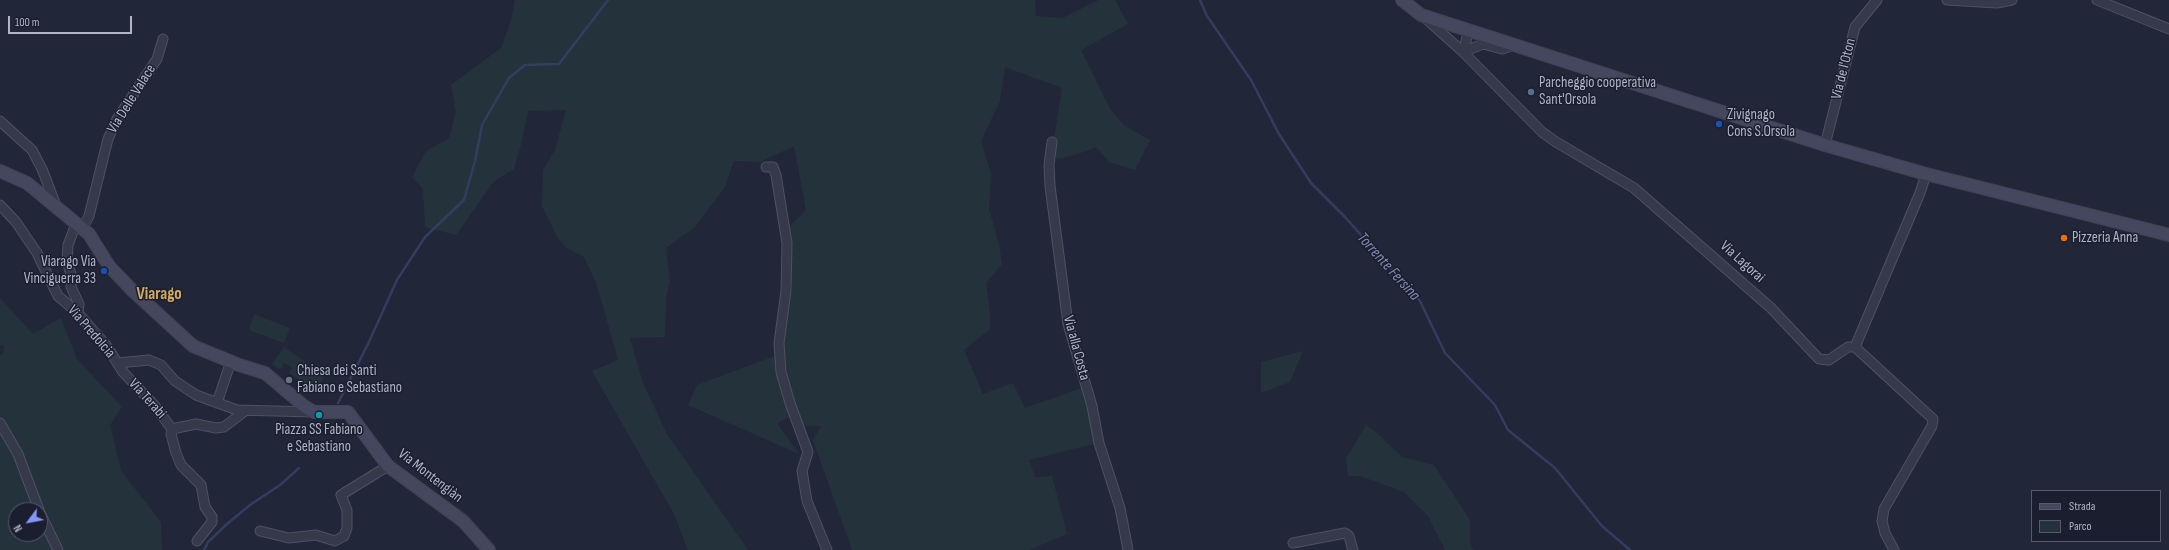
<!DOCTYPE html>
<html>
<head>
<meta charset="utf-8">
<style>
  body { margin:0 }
  #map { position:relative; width:2169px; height:550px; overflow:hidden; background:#222639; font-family:"Sofia Sans Condensed",sans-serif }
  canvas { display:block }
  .legend { position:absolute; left:2031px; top:490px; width:130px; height:52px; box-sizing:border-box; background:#1b1e2e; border:1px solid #575a6b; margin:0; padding:5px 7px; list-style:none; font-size:12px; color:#b0b4c6 }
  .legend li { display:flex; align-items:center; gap:8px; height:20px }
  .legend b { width:20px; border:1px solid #575a6b }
  .north { position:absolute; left:8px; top:502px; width:40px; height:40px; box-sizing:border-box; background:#1b1e2e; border:1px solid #575a6b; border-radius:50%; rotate:238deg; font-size:11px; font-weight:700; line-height:16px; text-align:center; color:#b0b4c6 }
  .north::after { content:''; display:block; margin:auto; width:14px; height:18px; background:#8597f6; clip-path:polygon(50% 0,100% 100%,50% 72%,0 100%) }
  .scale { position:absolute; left:8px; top:16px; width:124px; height:18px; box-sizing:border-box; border:2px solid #b0b4c6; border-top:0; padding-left:5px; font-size:12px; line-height:14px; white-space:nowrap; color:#b0b4c6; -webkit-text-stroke:3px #1b1e2e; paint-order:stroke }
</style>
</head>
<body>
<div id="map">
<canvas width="2169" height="550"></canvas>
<ul class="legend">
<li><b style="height:5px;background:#44475d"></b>Strada</li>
<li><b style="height:11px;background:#24333b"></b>Parco</li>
</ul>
<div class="north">N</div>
<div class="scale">100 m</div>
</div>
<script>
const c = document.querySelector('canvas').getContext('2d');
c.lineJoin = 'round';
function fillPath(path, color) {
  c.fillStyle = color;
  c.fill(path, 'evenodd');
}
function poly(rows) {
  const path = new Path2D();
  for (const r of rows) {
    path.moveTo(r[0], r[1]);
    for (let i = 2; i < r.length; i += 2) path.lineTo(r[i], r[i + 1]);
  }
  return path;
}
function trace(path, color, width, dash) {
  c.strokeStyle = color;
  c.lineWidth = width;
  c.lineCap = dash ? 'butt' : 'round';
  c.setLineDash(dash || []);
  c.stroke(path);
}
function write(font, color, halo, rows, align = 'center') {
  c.font = font + ' "Sofia Sans Condensed",sans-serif';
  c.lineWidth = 3;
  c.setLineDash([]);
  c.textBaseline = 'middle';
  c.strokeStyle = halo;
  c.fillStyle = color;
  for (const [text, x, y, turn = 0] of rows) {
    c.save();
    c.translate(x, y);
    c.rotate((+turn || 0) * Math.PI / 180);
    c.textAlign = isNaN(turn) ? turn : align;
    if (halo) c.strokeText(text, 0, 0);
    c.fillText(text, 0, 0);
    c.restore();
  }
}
const green = poly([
  [515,0,1035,0,1036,16,1063,18,1099,0,1115,0,1128,24,1081,50,1110,109,1125,126,1150,140,1135,170,1109,162,1096,147,1078,154,1057,159,1052,151,1062,88,1005,67,1000,101,981,141,991,174,989,209,999,244,1002,264,986,283,990,312,990,329,964,350,983,394,1013,383,1025,408,1084,387,1094,444,1029,460,1035,477,1052,476,1067,534,1030,550,852,550,813,440,821,426,802,426,789,385,784,357,783,332,792,290,785,231,806,210,794,146,760,162,734,161,725,187,695,227,666,248,670,280,666,298,665,337,630,338,643,383,667,434,748,550,688,550,674,514,592,371,618,360,597,285,584,257,567,248,557,237,542,206,543,170,555,150,566,110,528,111,522,141,514,169,494,181,456,235,425,227,423,189,412,177,426,151,449,138,456,112,451,85,501,48,511,21],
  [0,298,33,334,61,318,77,359,122,407,110,425,121,471,161,522,162,550,0,550,0,355,4,352,4,346,0,345],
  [16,510,40,510,40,534,16,534],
  [254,314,290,328,284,343,249,330],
  [284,347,325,375,315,391,289,373,292,368,284,363,280,370,272,364],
  [1303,351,1290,382,1261,393,1261,362],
  [775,356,790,417,777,423,799,454,688,405,697,385],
  [1366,425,1377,433,1402,457,1434,465,1470,520,1470,543,1473,550,1445,550,1428,516,1404,492,1360,476,1348,476,1346,459]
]);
const stream = poly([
  [1200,0,1207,16,1251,80,1279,134,1311,183,1345,217,1420,301,1445,353,1495,405,1508,430,1555,468,1602,526,1630,550],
  [338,403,368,344,397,280,425,237,464,200,475,161,482,125,509,78,525,65,559,64,608,0],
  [204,550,208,542,227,524,250,505,280,485,299,468]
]);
const street = poly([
  [1947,0,1997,3,2012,0],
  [2097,0,2169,29],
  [1424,17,1463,52,1542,132,1556,142,1634,188,1771,308,1819,359,1829,360,1848,347,1855,347],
  [1463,52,1483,44,1502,49,1514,45],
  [1463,52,1469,30],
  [0,121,32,150,42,169,57,208],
  [1052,142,1049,165,1050,186,1068,324,1092,406,1099,443,1120,508,1128,550],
  [1825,145,1855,27,1877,0],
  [766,167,773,167,776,175,787,243,786,291,779,343,781,372,790,403,808,452,802,471,807,501,827,550],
  [0,205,16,222,37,253,58,296,78,313,106,345,123,372,154,405,172,429],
  [76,224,68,245,67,261,72,278,71,287,79,304,78,313],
  [82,229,89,216,108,139,117,119,157,59,163,39],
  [1855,347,1933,419,1932,426,1884,509,1882,521,1885,533,1894,550],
  [1855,347,1920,193,1926,174],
  [118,363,149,360,161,365,175,381,196,395,237,410,314,412],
  [217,403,231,361],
  [0,423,18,454,39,510],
  [172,429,171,434,176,453,181,465,201,485,205,507,212,517,212,522,197,541],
  [172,429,196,424,216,428,224,427,245,411],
  [40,513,58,550],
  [260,531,289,538,316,535,335,541,344,536,347,528,347,510,341,495,388,466],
  [1293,543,1345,533,1349,536,1353,550]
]);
const secondary = poly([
  [1402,0,1421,15,1825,145,1926,174,2169,235],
  [0,171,27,183,89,234,109,266,132,290,193,346,239,365,265,373,304,406,314,412,348,412,388,466,463,521,489,550]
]);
const markers = [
  [1531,92,4,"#5c6f8a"],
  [1719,124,4,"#1a4fb4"],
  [2064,238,4,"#e8710a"],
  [104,271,4,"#1a4fb4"],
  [289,380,4,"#6b7280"],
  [319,415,4,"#0f9aa8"]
];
const streetNames = [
  ["Via de l'Oton",1844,69,-76],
  ["Via Delle Valace",132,99,-58],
  ["Via Lagorai",1742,262,42],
  ["Via Predolcia",91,332,49],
  ["Via alla Costa",1076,348,75],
  ["Via Terabi",147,399,48],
  ["Via Montengiàn",430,476,38]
];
const poiNames = [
  ["Parcheggio cooperativa",1539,83],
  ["Sant'Orsola",1539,100],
  ["Zivignago",1727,115],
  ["Cons S.Orsola",1727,132],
  ["Pizzeria Anna",2072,238],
  ["Viarago Via",96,262,"right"],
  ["Vinciguerra 33",96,279,"right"],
  ["Chiesa dei Santi",297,371],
  ["Fabiano e Sebastiano",297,388],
  ["Piazza SS Fabiano",319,430,"center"],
  ["e Sebastiano",319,447,"center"]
];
const waterNames = [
  ["Torrente Fersina",1388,267,48]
];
const quarterNames = [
  ["Viarago",159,295]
];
fillPath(green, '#24333b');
trace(stream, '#343c5f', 2.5);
trace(street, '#4d5162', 11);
trace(secondary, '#3f4253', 14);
trace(street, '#35394a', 9);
trace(secondary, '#44475d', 12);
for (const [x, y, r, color] of markers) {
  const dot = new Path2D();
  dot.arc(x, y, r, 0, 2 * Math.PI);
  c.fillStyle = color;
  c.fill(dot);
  trace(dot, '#1b1e2e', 1.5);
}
write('15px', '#b0b4c6', '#1b1e2e', streetNames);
write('15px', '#b0b4c6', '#1b1e2e', poiNames, 'left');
write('italic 16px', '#808ab2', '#1b1e2e', waterNames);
write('bold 17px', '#d2ac5f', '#1b1e2e', quarterNames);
</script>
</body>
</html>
